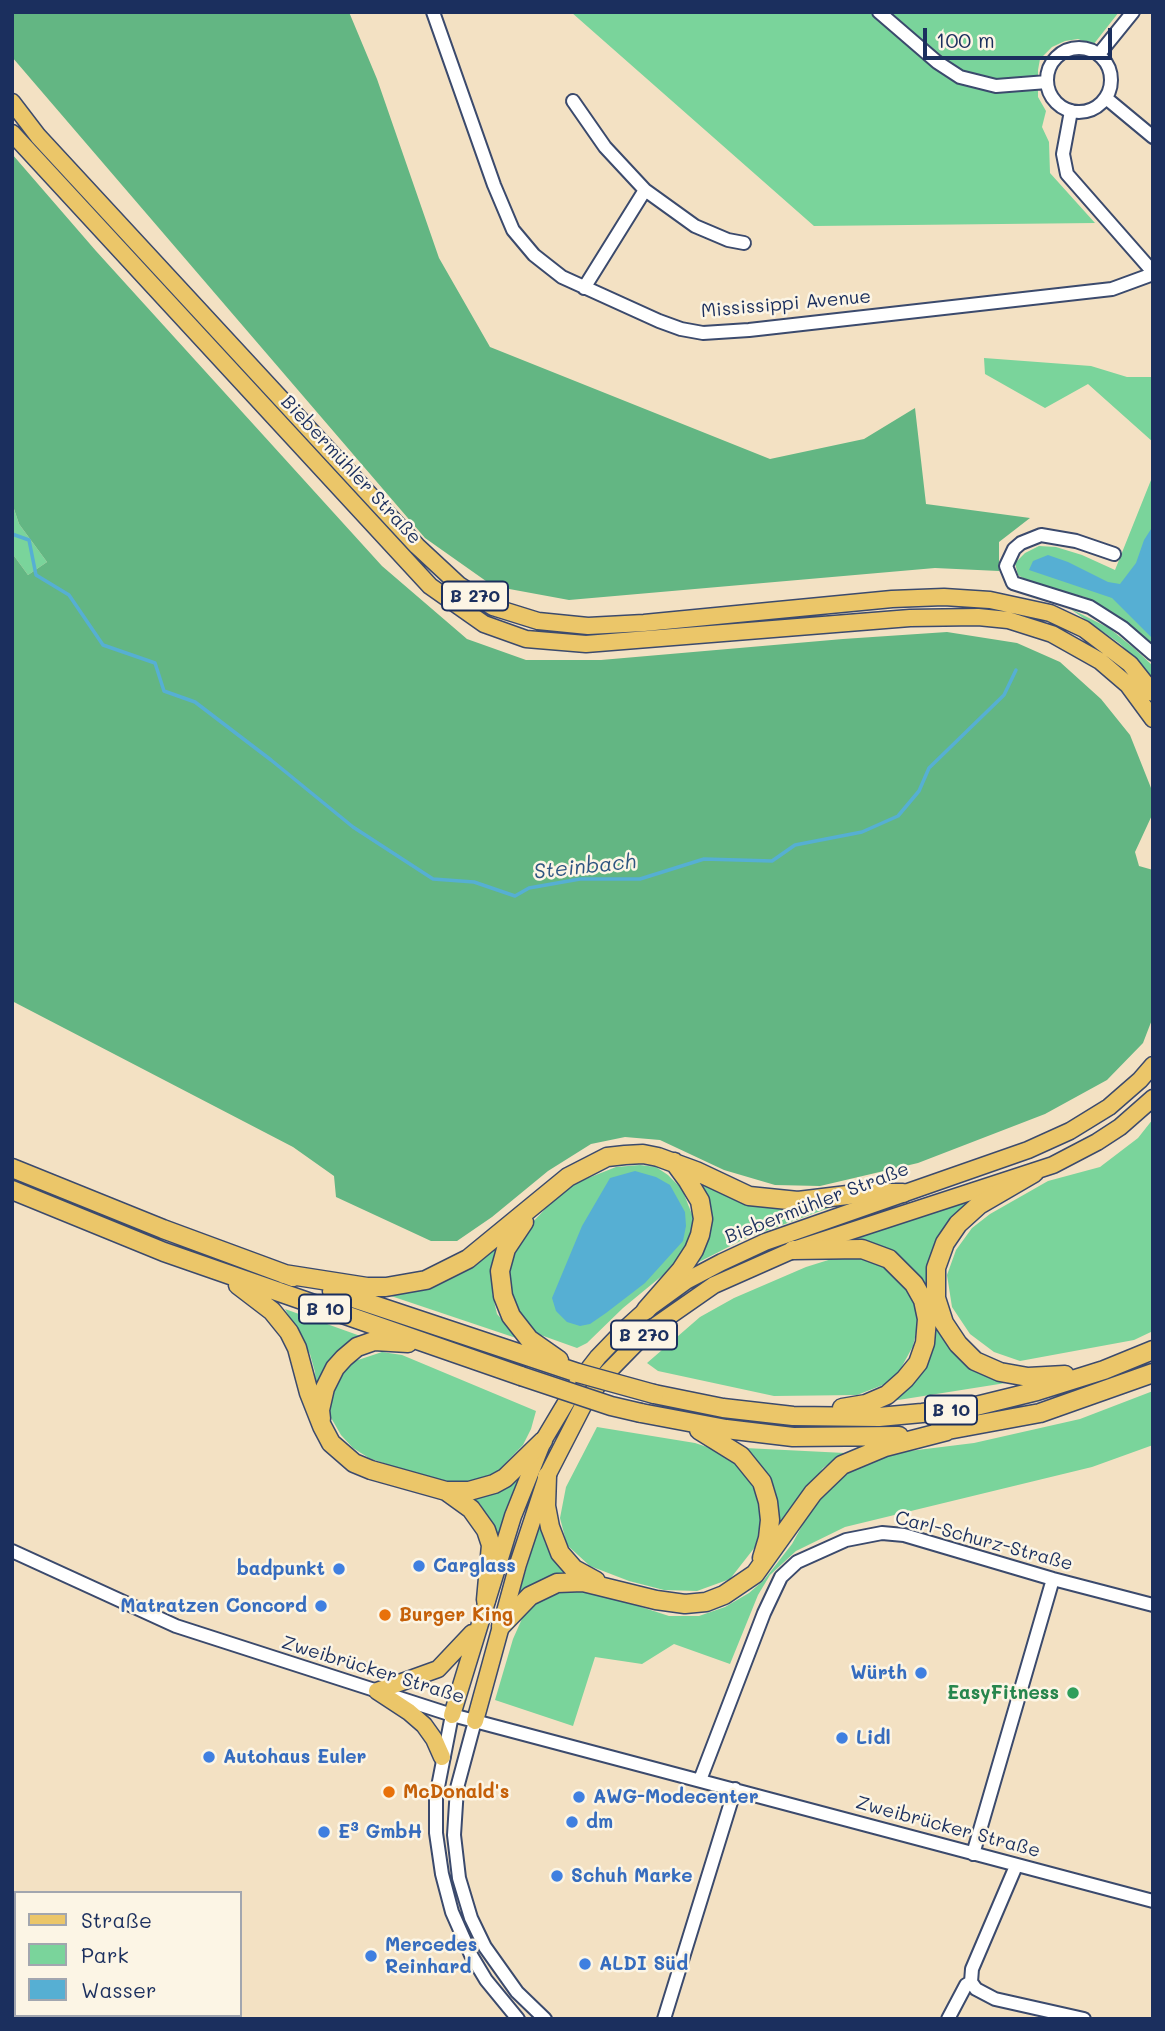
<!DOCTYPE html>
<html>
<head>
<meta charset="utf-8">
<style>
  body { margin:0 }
  #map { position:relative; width:1165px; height:2031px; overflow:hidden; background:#f3e1c3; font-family:Mali,sans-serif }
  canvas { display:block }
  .frame { position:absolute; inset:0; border:14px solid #1b2f5e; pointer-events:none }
  .legend { position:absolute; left:14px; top:1891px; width:228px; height:126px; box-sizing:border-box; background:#fcf5e5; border:2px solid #a2a6af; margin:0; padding:9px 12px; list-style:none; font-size:21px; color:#1b2f5e }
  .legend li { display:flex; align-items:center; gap:14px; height:35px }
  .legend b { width:35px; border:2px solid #a2a6af }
  .scale { position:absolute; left:923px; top:28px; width:189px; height:32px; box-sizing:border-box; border:4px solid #1b2f5e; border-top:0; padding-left:9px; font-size:21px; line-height:24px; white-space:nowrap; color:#1b2f5e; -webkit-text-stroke:5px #fcf5e5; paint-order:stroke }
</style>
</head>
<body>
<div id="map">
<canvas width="1165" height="2031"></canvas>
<div class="frame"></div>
<ul class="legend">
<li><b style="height:9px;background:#ebc669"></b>Straße</li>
<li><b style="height:19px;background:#7ad49b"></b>Park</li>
<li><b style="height:19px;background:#56afd3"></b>Wasser</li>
</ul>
<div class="scale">100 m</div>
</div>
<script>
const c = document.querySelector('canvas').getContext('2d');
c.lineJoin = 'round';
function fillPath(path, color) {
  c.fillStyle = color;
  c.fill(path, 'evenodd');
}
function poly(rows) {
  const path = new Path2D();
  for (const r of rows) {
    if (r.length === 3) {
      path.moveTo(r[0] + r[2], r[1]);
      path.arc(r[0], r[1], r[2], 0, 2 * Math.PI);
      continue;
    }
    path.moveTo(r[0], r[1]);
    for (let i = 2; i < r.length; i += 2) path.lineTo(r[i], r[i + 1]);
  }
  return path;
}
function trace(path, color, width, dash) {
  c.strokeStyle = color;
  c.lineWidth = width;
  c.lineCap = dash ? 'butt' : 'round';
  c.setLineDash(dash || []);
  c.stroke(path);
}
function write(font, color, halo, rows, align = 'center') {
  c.font = font + ' Mali,sans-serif';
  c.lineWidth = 5;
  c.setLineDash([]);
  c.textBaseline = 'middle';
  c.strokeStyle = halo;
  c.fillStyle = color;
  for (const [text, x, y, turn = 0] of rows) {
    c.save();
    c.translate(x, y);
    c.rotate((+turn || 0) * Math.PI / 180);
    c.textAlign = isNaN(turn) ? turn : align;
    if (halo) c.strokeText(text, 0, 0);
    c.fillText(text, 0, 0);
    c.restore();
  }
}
const green = poly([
  [571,12,1119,12,1093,45,1078,39,1065,41,1052,47,1040,59,1038,70,1038,97,1046,111,1042,127,1049,142,1050,173,1095,223,814,226],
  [984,358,1091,366,1127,377,1153,377,1153,442,1088,384,1045,408,985,374],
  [1153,475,1153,647,1133,629,1085,597,1033,584,1018,575,1015,563,1025,553,1039,546,1056,547,1082,555,1115,570],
  [12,503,19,524,47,562,28,575,12,553],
  [1069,608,1109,628,1135,649,1153,666,1153,678,1133,656,1119,643],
  [1153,1119,1153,1331,1134,1340,1020,1361,994,1352,970,1334,952,1307,947,1275,956,1250,972,1228,990,1214,1048,1181,1100,1167,1138,1138],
  [640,1165,656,1167,668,1175,682,1189,693,1217,691,1234,684,1251,663,1275,623,1308,587,1343,577,1348,535,1333,522,1318,513,1302,508,1270,511,1257,528,1227,550,1204,573,1184,616,1167],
  [697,1177,733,1199,774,1205,837,1203,837,1205,744,1239,697,1263,705,1245,710,1216,706,1194],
  [972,1200,954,1215,941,1233,934,1250,941,1331,1012,1382,892,1401,911,1387,925,1364,934,1325,881,1249,856,1238],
  [503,1241,492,1276,492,1292,497,1314,519,1339,391,1296,434,1286,468,1269],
  [858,1256,883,1266,906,1287,916,1306,918,1324,913,1346,900,1370,888,1383,857,1395,774,1396,658,1371,647,1363,700,1317,734,1298,806,1267,838,1257],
  [285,1309,366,1338,316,1392,315,1372,310,1354],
  [382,1352,402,1355,536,1411,531,1429,523,1445,492,1477,461,1484,415,1474,369,1458,353,1448,341,1435,330,1416,329,1397,339,1376,352,1362],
  [1153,1391,1153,1445,1092,1467,845,1527,796,1551,770,1575,758,1595,730,1664,674,1644,642,1664,595,1657,573,1726,495,1700,513,1639,525,1612,542,1597,559,1589,586,1592,629,1603,669,1616,699,1616,725,1607,749,1593,764,1580,792,1544,808,1515,824,1491,855,1466,885,1454,974,1443,1080,1419],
  [597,1427,695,1443,719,1451,734,1459,746,1475,760,1500,762,1522,755,1547,730,1579,697,1591,664,1590,629,1581,590,1566,567,1545,560,1518,566,1487],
  [745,1448,845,1453,823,1468,779,1532,779,1507,771,1481],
  [519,1477,495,1543,493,1528,487,1515,480,1504,470,1497,507,1485],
  [541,1519,545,1543,553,1556,572,1576,518,1597]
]);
const forest = poly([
  [12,12,349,12,377,79,439,258,490,347,770,459,864,439,915,408,926,504,1030,518,999,542,999,571,935,568,569,600,493,586,425,538,12,57],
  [12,154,96,251,382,566,467,639,526,660,601,660,843,639,947,632,1017,643,1060,662,1101,699,1130,735,1153,793,1153,813,1135,852,1139,866,1153,870,1153,1017,1143,1043,1107,1080,1045,1114,918,1163,820,1186,775,1185,724,1170,660,1140,625,1137,591,1144,548,1171,492,1217,457,1241,431,1241,336,1197,334,1176,293,1147,12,1001,12,553,28,575,47,562,19,524,12,503]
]);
const water = poly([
  [1153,526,1153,639,1112,598,1029,570,1033,561,1048,555,1068,562,1108,582,1120,584,1136,563,1144,540],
  [635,1171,656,1177,670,1185,685,1212,686,1226,683,1241,645,1283,606,1313,590,1324,580,1326,567,1322,556,1311,552,1298,582,1226,610,1178]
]);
const stream = poly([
  [12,534,29,540,36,575,69,595,103,645,155,663,164,691,195,702,271,760,353,827,433,879,474,882,515,896,529,888,580,879,640,879,704,859,772,861,795,845,862,832,898,816,919,791,929,768,1004,695,1016,670]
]);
const minor = poly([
  [433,12,494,185,513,230,534,255,562,277,659,321,681,329,703,333,749,330,1112,289,1153,274],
  [879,12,937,62,960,77,996,86,1047,82],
  [1079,80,32],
  [1099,54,1133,12],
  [1106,98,1153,137],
  [573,101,605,147,645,190,695,226,728,240,744,243],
  [1071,111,1063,154,1067,174,1153,272],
  [584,288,645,190],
  [1114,554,1076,541,1041,535,1021,543,1014,549,1006,566,1013,583,1090,607,1123,628,1153,654],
  [12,1551,176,1626,452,1715,1153,1901],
  [452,1715,436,1797,436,1833,442,1874,452,1912,471,1955,486,1980,518,2019],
  [475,1721,457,1788,454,1835,459,1878,471,1918,485,1947,517,1992,545,2019],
  [700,1780,764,1613,781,1577,797,1562,846,1540,882,1533,904,1535,1053,1579,1153,1605],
  [973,1854,1053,1579],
  [971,1982,976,1989,995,1999,1084,2019],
  [664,2019,735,1789],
  [948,2019,966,1985,971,1982,972,1969,1016,1866]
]);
const major = poly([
  [12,102,38,136,417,546,459,585,493,607,538,621,588,626,644,623,892,599,944,597,990,600,1050,613,1084,629,1130,664,1153,693],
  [12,133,430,586,484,624,526,639,586,644,910,618,978,617,1008,620,1052,634,1100,661,1128,685,1153,719],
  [377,1691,438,1669,472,1633],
  [377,1691,409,1712,424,1725,434,1739,442,1757],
  [452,1715,513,1516,543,1441,577,1384,598,1357,625,1329,646,1310,686,1281,722,1262,765,1242,1028,1150,1070,1131,1109,1107,1140,1080,1153,1065],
  [475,1721,518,1564,547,1476,584,1404,605,1375,648,1331,714,1285,793,1250,1053,1165,1097,1142,1120,1127,1153,1098]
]);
const highway = poly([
  [12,1168,163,1229,293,1277],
  [1034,1173,979,1205,958,1224,945,1243,936,1268,936,1298,944,1323,958,1344,975,1361,1000,1372,1028,1377,1065,1375],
  [12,1190,164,1252,521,1376],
  [524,1222,506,1249,500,1271,503,1296,511,1316,529,1339,559,1360],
  [793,1250,862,1249,889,1259,914,1284,923,1300,927,1319,925,1343,918,1363,905,1379,887,1395,866,1404,842,1408],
  [284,1274,367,1287,386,1287,426,1280,468,1259,568,1177,607,1157,625,1155,643,1154,658,1157,696,1171,749,1196,798,1201,864,1193,903,1193],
  [238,1285,272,1311,289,1332,297,1348,309,1393,322,1426,331,1443,354,1463,371,1470,446,1491,469,1491,494,1484,505,1478,543,1441],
  [332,1291,578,1373],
  [646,1310,681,1270,694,1250,700,1235,703,1219,700,1201,688,1181,674,1162],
  [654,1394,723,1408,793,1416,879,1417,922,1413,972,1407,1037,1391,1104,1370,1153,1350],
  [641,1413,726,1429,793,1437,899,1436],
  [321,1419,320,1410,325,1388,335,1368,344,1358,357,1347,374,1341,408,1343],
  [699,1430,741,1456,762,1482,768,1502,770,1520,768,1538,762,1558],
  [937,1432,1040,1413,1153,1373],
  [547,1476,546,1506,550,1527,560,1553,574,1569,596,1581],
  [446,1491,471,1509,486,1530,491,1545,486,1600],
  [501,1626,530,1596,557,1583,583,1582,656,1600,685,1604,706,1602,724,1595,755,1574,813,1493,842,1465,885,1447,947,1431]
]);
const highwayBridge = poly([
  [578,1373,654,1394],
  [521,1376,611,1406,641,1413]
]);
const markers = [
  [419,1566,7,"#3f7fe0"],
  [339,1569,7,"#3f7fe0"],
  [321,1606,7,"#3f7fe0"],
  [385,1615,7,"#e8710a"],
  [921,1673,7,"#3f7fe0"],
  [1073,1693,7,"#2e9e5b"],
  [842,1738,7,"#3f7fe0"],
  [209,1757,7,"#3f7fe0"],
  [389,1792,7,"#e8710a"],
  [579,1797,7,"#3f7fe0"],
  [572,1822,7,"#3f7fe0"],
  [324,1832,7,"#3f7fe0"],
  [557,1876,7,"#3f7fe0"],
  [371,1956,7,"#3f7fe0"],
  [585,1964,7,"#3f7fe0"]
];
const shields = [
  [475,596,66],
  [325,1309,52],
  [644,1335,66],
  [951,1410,52]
];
const shieldNames = [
  ["B 270",475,596],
  ["B 10",325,1309],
  ["B 270",644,1335],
  ["B 10",951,1410]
];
const streetNames = [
  ["Mississippi Avenue",786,304,-5],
  ["Biebermühler Straße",351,470,47],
  ["Biebermühler Straße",817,1203,-21],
  ["Carl-Schurz-Straße",984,1541,15],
  ["Zweibrücker Straße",373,1670,17],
  ["Zweibrücker Straße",948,1827,15]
];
const shopNames = [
  ["Carglass",433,1566],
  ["badpunkt",325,1569,"right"],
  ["Matratzen Concord",307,1606,"right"],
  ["Würth",907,1673,"right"],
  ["Lidl",856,1738],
  ["Autohaus Euler",223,1757],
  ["AWG-Modecenter",593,1797],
  ["dm",586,1822],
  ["E³ GmbH",338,1832],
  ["Schuh Marke",571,1876],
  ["Mercedes",385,1945],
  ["Reinhard",385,1967],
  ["ALDI Süd",599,1964]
];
const foodNames = [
  ["Burger King",399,1615],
  ["McDonald's",403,1792]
];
const leisureNames = [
  ["EasyFitness",1059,1693]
];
const waterNames = [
  ["Steinbach",585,867,-6]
];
fillPath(green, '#7ad49b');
fillPath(forest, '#63b683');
fillPath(water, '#56afd3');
trace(stream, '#56afd3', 3.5);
trace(minor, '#3b4a6d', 16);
trace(major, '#3b4a6d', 19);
trace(highway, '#3b4a6d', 21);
trace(minor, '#fff', 12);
trace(major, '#ebc669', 16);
trace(highway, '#ebc669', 18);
trace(highwayBridge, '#3b4a6d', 21, []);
trace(highwayBridge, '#ebc669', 18);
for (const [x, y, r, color] of markers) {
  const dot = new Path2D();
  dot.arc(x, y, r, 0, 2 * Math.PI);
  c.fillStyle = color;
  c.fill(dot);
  trace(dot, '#fcf5e5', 2.5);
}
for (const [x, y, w] of shields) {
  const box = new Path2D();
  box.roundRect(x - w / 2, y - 14.5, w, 29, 5);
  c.fillStyle = '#fcf5e5';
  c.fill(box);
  trace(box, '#1b2f5e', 2);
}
write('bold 18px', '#1b2f5e', null, shieldNames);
write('19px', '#1b2f5e', '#fcf5e5', streetNames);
write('bold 19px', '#366cbe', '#fcf5e5', shopNames, 'left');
write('bold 19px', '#c56008', '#fcf5e5', foodNames, 'left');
write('bold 19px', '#27864d', '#fcf5e5', leisureNames, 'right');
write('italic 21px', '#2d5581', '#fcf5e5', waterNames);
</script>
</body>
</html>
